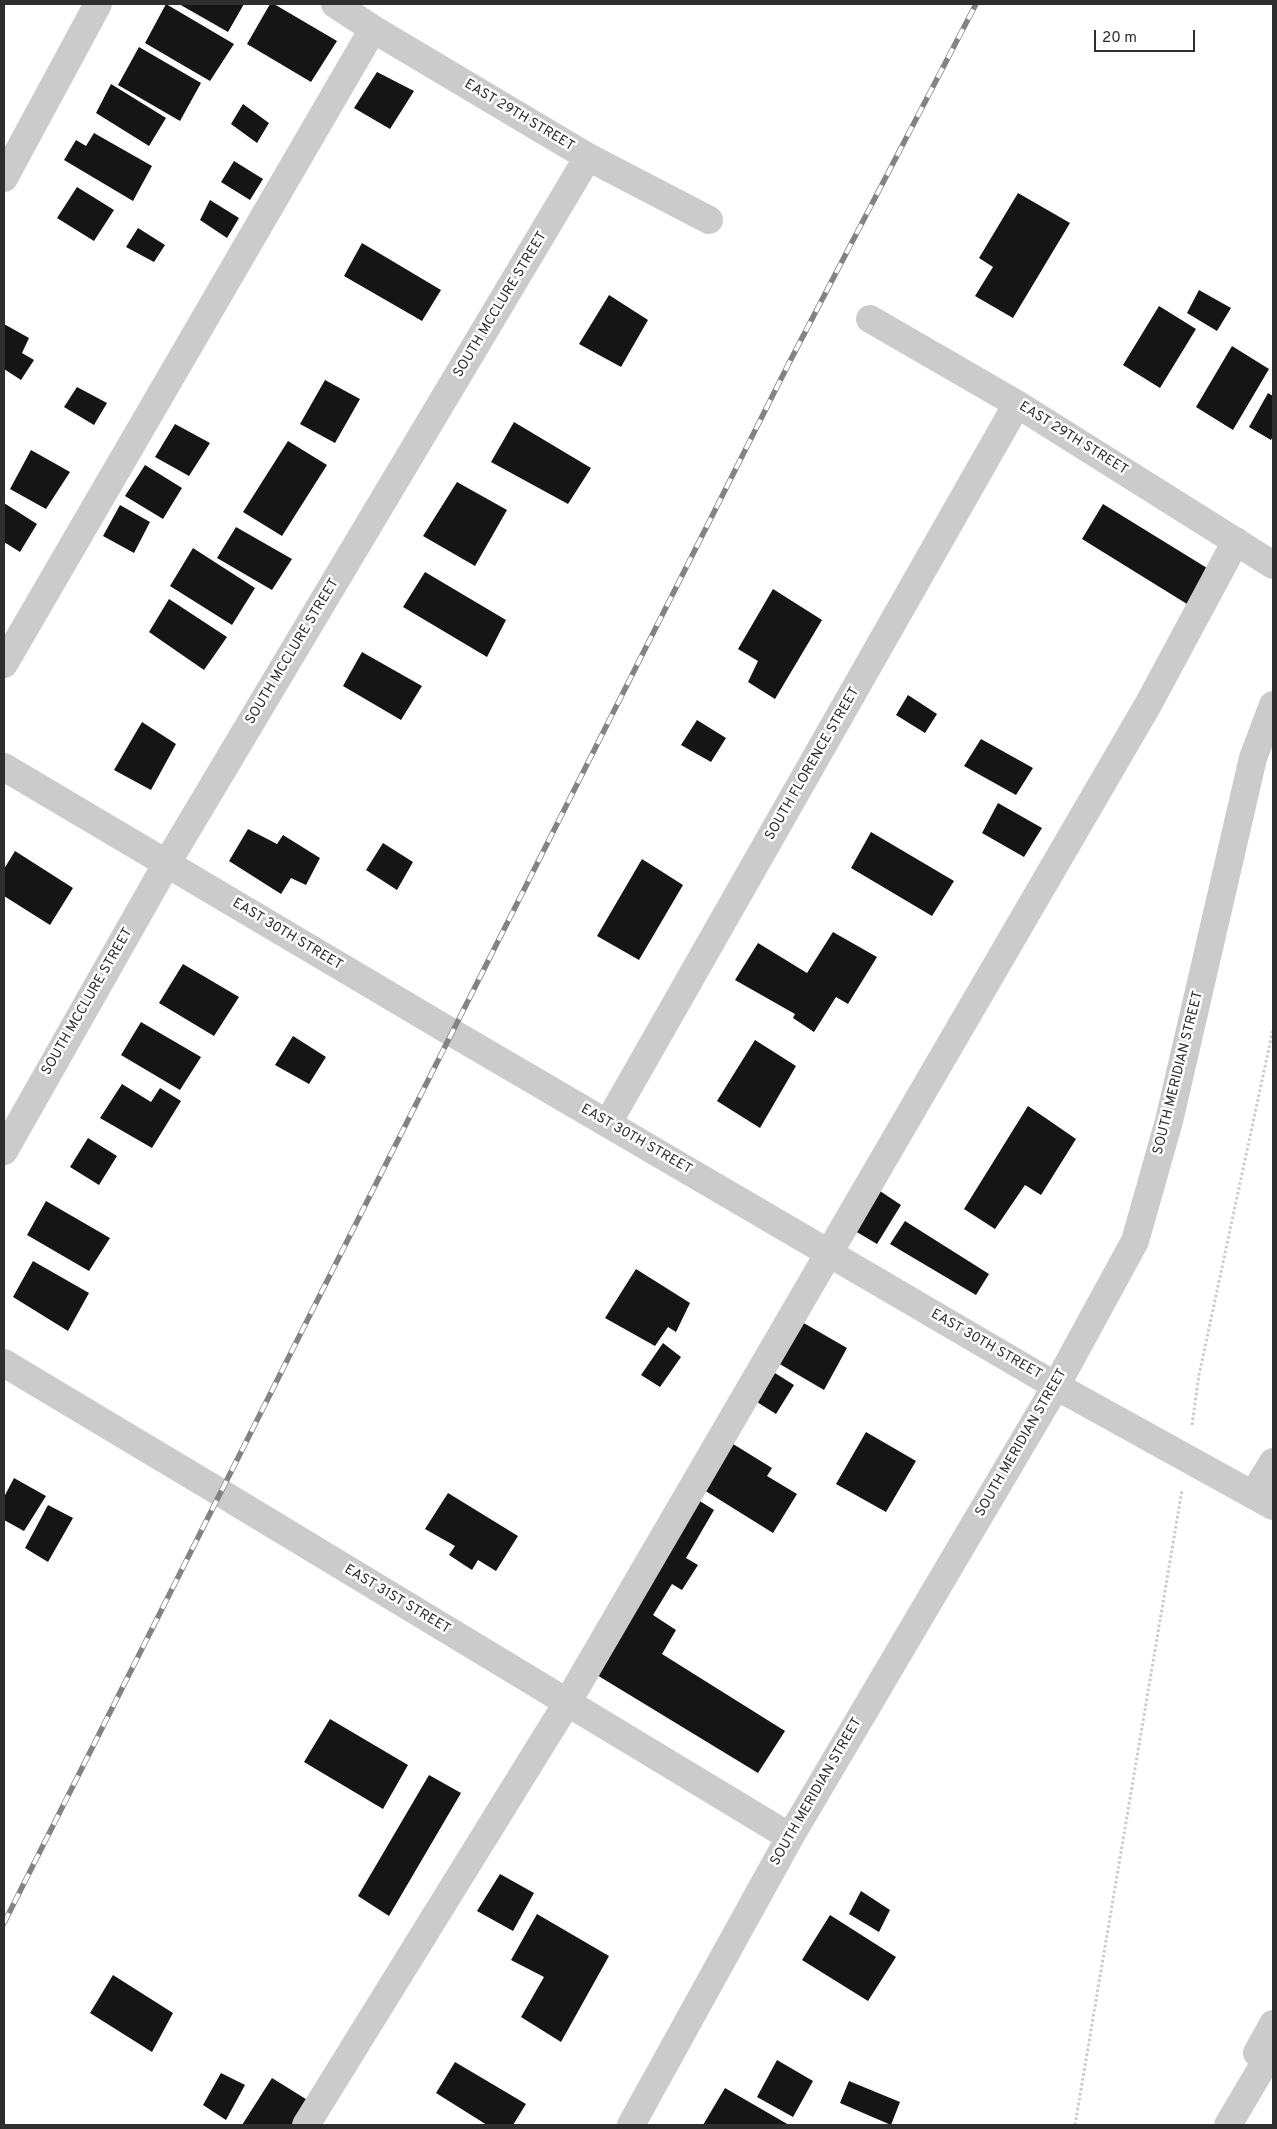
<!DOCTYPE html>
<html>
<head>
<meta charset="utf-8">
<style>
  body { margin:0 }
  #map { position:relative; width:1277px; height:2129px; overflow:hidden; background:#fff; font-family:Overpass,sans-serif }
  canvas { display:block }
  .frame { position:absolute; inset:0; border:5px solid #2e2e2e; pointer-events:none }
  .scale { position:absolute; left:1094px; top:30px; width:101px; height:22px; box-sizing:border-box; border:2px solid #2e2e2e; border-top:0; padding-left:6px; font-size:15px; line-height:18px; white-space:nowrap; color:#2e2e2e; -webkit-text-stroke:4px #fff; paint-order:stroke }
</style>
</head>
<body>
<div id="map">
<canvas width="1277" height="2129"></canvas>
<div class="frame"></div>
<div class="scale">20 m</div>
</div>
<script>
const c = document.querySelector('canvas').getContext('2d');
c.lineJoin = 'round';
function fillPath(path, color) {
  c.fillStyle = color;
  c.fill(path, 'evenodd');
}
function poly(rows) {
  const path = new Path2D();
  for (const r of rows) {
    path.moveTo(r[0], r[1]);
    for (let i = 2; i < r.length; i += 2) path.lineTo(r[i], r[i + 1]);
  }
  return path;
}
function trace(path, color, width, dash) {
  c.strokeStyle = color;
  c.lineWidth = width;
  c.lineCap = dash ? 'butt' : 'round';
  c.setLineDash(dash || []);
  c.stroke(path);
}
function write(font, color, halo, rows, align = 'center') {
  c.font = font + ' Overpass,sans-serif';
  c.lineWidth = 5;
  c.setLineDash([]);
  c.textBaseline = 'middle';
  c.strokeStyle = halo;
  c.fillStyle = color;
  for (const [text, x, y, turn = 0] of rows) {
    c.save();
    c.translate(x, y);
    c.rotate((+turn || 0) * Math.PI / 180);
    c.textAlign = isNaN(turn) ? turn : align;
    if (halo) c.strokeText(text, 0, 0);
    c.fillText(text, 0, 0);
    c.restore();
  }
}
const building = poly([
  [166,4,234,44,210,81,145,43],
  [179,4,244,4,228,32],
  [270,4,274,4,337,41,311,82,247,44],
  [139,47,201,83,180,121,118,85],
  [377,72,414,91,390,129,354,108],
  [111,84,166,118,149,146,96,113],
  [243,104,269,123,257,143,231,124],
  [94,133,152,166,133,201,64,160,76,140,86,146],
  [234,161,263,179,250,200,221,182],
  [77,187,114,210,94,241,57,218],
  [1018,193,1070,223,1013,318,975,296,993,267,979,258],
  [210,200,239,218,227,238,200,220],
  [138,228,165,245,154,262,126,247],
  [362,243,441,290,422,321,344,276],
  [1199,290,1231,308,1217,331,1187,313],
  [609,295,648,320,621,367,579,344],
  [1159,306,1196,329,1160,388,1123,365],
  [4,324,29,338,22,353,34,360,21,380,4,369],
  [1232,346,1269,369,1233,430,1196,407],
  [325,380,360,399,335,443,300,424],
  [77,387,107,403,94,425,64,407],
  [1268,393,1273,396,1273,436,1271,440,1249,427],
  [514,422,591,468,568,504,491,462],
  [175,424,210,443,189,476,155,457],
  [288,441,327,465,282,536,243,512],
  [31,450,70,472,46,509,10,489],
  [145,465,182,488,163,519,125,496],
  [457,482,507,510,475,566,423,536],
  [4,503,37,524,20,552,4,542],
  [1103,504,1207,568,1187,604,1082,539],
  [120,505,150,522,134,553,103,536],
  [236,527,292,559,272,590,217,558],
  [193,548,255,588,232,625,170,586],
  [425,572,506,620,487,657,403,607],
  [773,589,822,620,775,699,748,682,758,661,738,649],
  [169,599,227,637,204,670,149,632],
  [362,652,422,686,401,720,343,686],
  [908,695,937,714,925,733,896,715],
  [697,720,726,738,711,762,681,745],
  [142,722,176,744,151,790,114,770],
  [981,739,1033,768,1016,795,964,766],
  [998,803,1042,828,1024,857,982,833],
  [248,829,277,844,283,835,320,858,306,885,291,878,281,894,229,861],
  [871,832,954,881,932,916,851,868],
  [383,843,413,862,397,890,366,870],
  [15,851,73,888,50,925,4,896,4,869],
  [642,859,683,885,639,960,597,936],
  [833,932,877,957,848,1004,836,997,814,1032,793,1018,795,1014,735,980,758,943,807,973],
  [183,964,239,997,214,1036,159,1003],
  [141,1022,201,1057,180,1090,121,1055],
  [293,1036,326,1057,309,1084,275,1065],
  [755,1040,796,1066,760,1128,717,1101],
  [122,1084,151,1102,160,1088,181,1101,152,1148,100,1118],
  [1028,1106,1076,1139,1041,1195,1025,1185,995,1229,964,1209],
  [88,1138,117,1156,99,1185,70,1167],
  [880,1191,901,1205,877,1244,855,1231],
  [46,1201,110,1238,89,1271,27,1235],
  [905,1221,989,1274,976,1295,890,1244],
  [33,1261,89,1293,68,1331,13,1297],
  [636,1269,690,1303,676,1332,668,1327,655,1346,605,1318],
  [802,1322,847,1348,824,1390,778,1363],
  [663,1343,681,1357,660,1387,641,1375],
  [767,1368,794,1385,776,1414,749,1397],
  [866,1432,916,1461,886,1512,836,1484],
  [725,1439,772,1468,767,1476,797,1494,773,1533,696,1485],
  [14,1478,46,1496,24,1531,4,1520,4,1497],
  [448,1493,518,1536,496,1571,478,1560,472,1570,449,1555,455,1546,425,1529],
  [692,1496,714,1510,686,1558,698,1565,682,1590,672,1584,653,1615,676,1630,662,1654,785,1731,758,1773,587,1669],
  [48,1505,73,1518,48,1562,25,1548],
  [330,1719,408,1765,383,1809,304,1762],
  [429,1775,461,1793,389,1916,358,1896],
  [500,1874,534,1893,513,1931,477,1911],
  [861,1891,890,1910,879,1932,849,1914],
  [537,1914,609,1956,561,2042,521,2017,544,1977,511,1960],
  [830,1915,896,1957,868,2001,802,1960],
  [113,1975,173,2013,152,2052,90,2013],
  [777,2060,813,2081,793,2117,757,2097],
  [455,2062,526,2104,513,2125,487,2125,436,2093],
  [221,2073,245,2085,226,2120,203,2105],
  [272,2078,309,2101,294,2125,242,2125],
  [849,2081,900,2102,891,2125,840,2103],
  [725,2088,789,2125,703,2125]
]);
const path = poly([
  [1192,1425,1199,1375,1273,1029],
  [1075,2125,1182,1490]
]);
const minor = poly([
  [335,4,373,29,588,157,709,220],
  [4,178,98,4],
  [870,319,1017,404,1273,565],
  [4,664,373,29],
  [4,767,451,1032,1056,1386,1273,1506],
  [608,1123,1017,404],
  [4,1151,167,863,588,157],
  [4,1363,221,1493,790,1837],
  [1253,1495,1273,1462],
  [1273,2024,1257,2053,1273,2063],
  [306,2125,567,1703,1149,703,1236,541],
  [631,2125,790,1837,1056,1386,1135,1241,1169,1121,1253,758,1273,705],
  [1228,2125,1267,2059]
]);
const rail = poly([
  [4,1923,788,365,976,4]
]);
const streetNames = [
  ["EAST 29TH STREET",519,116,31],
  ["SOUTH MCCLURE STREET",501,305,-59],
  ["EAST 29TH STREET",1073,439,32],
  ["SOUTH MCCLURE STREET",293,652,-59],
  ["SOUTH FLORENCE STREET",813,764,-60],
  ["EAST 30TH STREET",287,935,31],
  ["SOUTH MCCLURE STREET",88,1002,-60],
  ["SOUTH MERIDIAN STREET",1179,1073,-76],
  ["EAST 30TH STREET",636,1140,30],
  ["EAST 30TH STREET",986,1345,30],
  ["SOUTH MERIDIAN STREET",1022,1443,-60],
  ["EAST 31ST STREET",397,1600,31],
  ["SOUTH MERIDIAN STREET",817,1792,-60]
];
fillPath(building, '#151515');
trace(path, '#cbcbcb', 3, [2.5, 2.5]);
trace(minor, '#cbcbcb', 28);
trace(rail, '#838383', 5.5);
trace(rail, '#fff', 4, [11]);
write('14px', '#2e2e2e', '#fff', streetNames);
</script>
</body>
</html>
